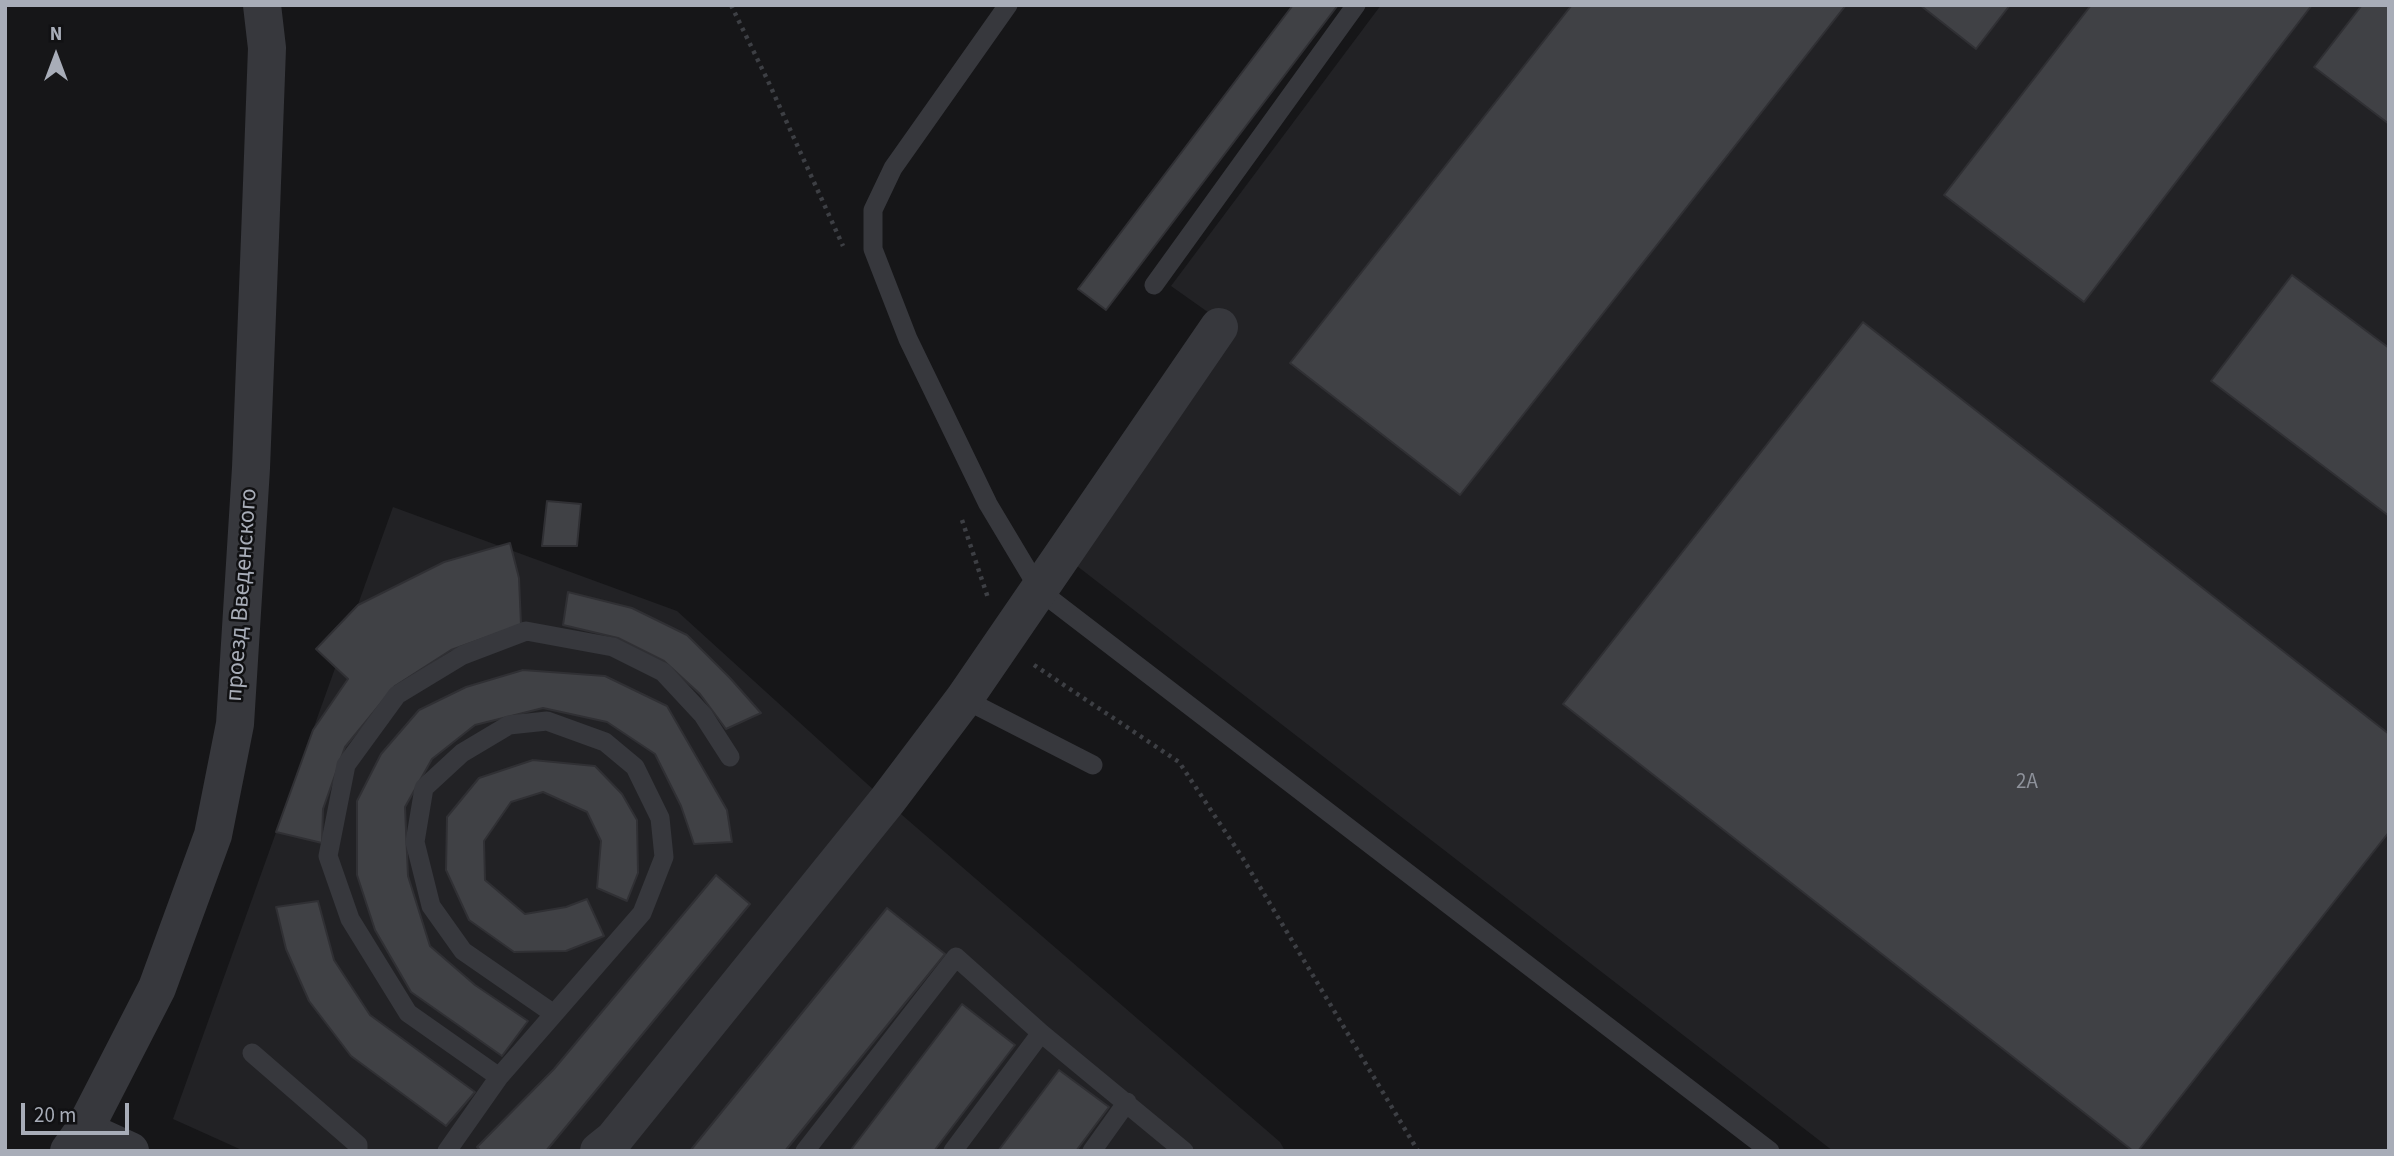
<!DOCTYPE html>
<html>
<head>
<meta charset="utf-8">
<style>
  body { margin:0 }
  #map { position:relative; width:2394px; height:1156px; overflow:hidden; background:#161618; font-family:"Source Sans 3",sans-serif }
  canvas { display:block }
  .frame { position:absolute; inset:0; border:7px solid #a8adb8; pointer-events:none }
  .north { position:absolute; left:21px; top:21px; width:70px; height:70px; -webkit-text-stroke:5px #111113; paint-order:stroke; rotate:0deg; font-size:19px; font-weight:700; line-height:28px; text-align:center; color:#a8adb8 }
  .north::after { content:''; display:block; margin:auto; width:24px; height:32px; background:#a8adb8; clip-path:polygon(50% 0,100% 100%,50% 72%,0 100%) }
  .scale { position:absolute; left:21px; top:1103px; width:108px; height:32px; box-sizing:border-box; border:4px solid #a8adb8; border-top:0; padding-left:9px; font-size:21px; line-height:24px; white-space:nowrap; color:#a8adb8; -webkit-text-stroke:5px #111113; paint-order:stroke }
</style>
</head>
<body>
<div id="map">
<canvas width="2394" height="1156"></canvas>
<div class="frame"></div>
<div class="north">N</div>
<div class="scale">20 m</div>
</div>
<script>
const c = document.querySelector('canvas').getContext('2d');
c.lineJoin = 'round';
function fillPath(path, color) {
  c.fillStyle = color;
  c.fill(path, 'evenodd');
}
function poly(rows) {
  const path = new Path2D();
  for (const r of rows) {
    path.moveTo(r[0], r[1]);
    for (let i = 2; i < r.length; i += 2) path.lineTo(r[i], r[i + 1]);
  }
  return path;
}
function trace(path, color, width, dash) {
  c.strokeStyle = color;
  c.lineWidth = width;
  c.lineCap = dash ? 'butt' : 'round';
  c.setLineDash(dash || []);
  c.stroke(path);
}
function write(font, color, halo, rows, align = 'center') {
  c.font = font + ' "Source Sans 3",sans-serif';
  c.lineWidth = 5;
  c.setLineDash([]);
  c.textBaseline = 'middle';
  c.strokeStyle = halo;
  c.fillStyle = color;
  for (const [text, x, y, turn = 0] of rows) {
    c.save();
    c.translate(x, y);
    c.rotate((+turn || 0) * Math.PI / 180);
    c.textAlign = isNaN(turn) ? turn : align;
    if (halo) c.strokeText(text, 0, 0);
    c.fillText(text, 0, 0);
    c.restore();
  }
}
const built = poly([
  [1381,5,2389,5,2389,1151,1833,1151,1077,566,1236,332,1171,286],
  [393,507,677,611,887,802,1280,1142,1285,1151,244,1151,173,1119]
]);
const building = poly([
  [1293,5,1338,5,1106,310,1078,289,1293,5],
  [1572,5,1846,5,1460,495,1290,363,1572,5],
  [1920,5,2010,5,1976,49,1920,5],
  [2091,5,2312,5,2084,302,1944,195,2091,5],
  [2362,5,2389,5,2389,124,2314,67,2362,5],
  [2292,275,2389,348,2389,516,2211,381,2292,275],
  [1863,322,2389,734,2389,832,2138,1151,2133,1151,1563,704,1863,322],
  [547,501,581,504,577,546,542,546,547,501],
  [510,543,519,578,521,625,451,650,395,686,345,747,323,809,322,843,276,832,313,730,348,679,316,649,358,605,444,562,510,543],
  [568,592,632,608,687,635,730,678,761,713,726,729,700,694,664,661,618,638,563,625,568,592],
  [523,670,605,676,667,706,727,810,732,842,694,844,681,806,655,754,607,722,543,708,475,725,432,759,405,807,408,876,430,946,475,985,528,1021,502,1056,411,992,375,930,357,875,357,801,381,754,419,710,466,687,523,670],
  [533,760,595,766,622,794,637,820,638,873,627,901,597,888,601,841,587,812,543,792,511,802,484,841,485,880,525,914,566,907,587,899,604,936,566,951,514,952,469,920,446,870,447,817,479,778,533,760],
  [716,875,750,904,546,1151,481,1151,477,1147,554,1069,716,875],
  [318,901,334,960,370,1015,475,1092,446,1126,351,1056,309,1001,286,949,276,907,318,901],
  [887,908,945,954,785,1151,690,1151,887,908],
  [962,1004,1015,1045,934,1151,850,1151,962,1004],
  [1059,1070,1109,1107,1076,1151,998,1151,1059,1070]
]);
const path = poly([
  [731,5,768,81,843,246],
  [962,520,988,598],
  [1034,665,1179,762,1242,857,1418,1151]
]);
const service = poly([
  [1008,5,893,168,873,210,873,249,908,339,988,504,1040,591,1770,1151],
  [1154,285,1356,5],
  [964,699,1093,765],
  [252,1053,358,1145,358,1151],
  [499,1077,408,1013,350,919,328,856,346,765,397,695,463,655,526,631,613,647,663,672,703,715,730,757],
  [447,1151,499,1077,554,1014,642,913,664,857,660,818,635,767,605,742,547,721,509,725,462,753,424,788,415,842,431,906,463,951,554,1014],
  [805,1151,956,957,1041,1033,1184,1151],
  [953,1151,1041,1033],
  [1092,1151,1127,1102]
]);
const minor = poly([
  [84,1130,130,1151],
  [599,1151,614,1139,887,801,964,699,1219,327]
]);
const tertiary = poly([
  [69,1151,84,1130,157,988,213,835,235,724,251,468,260,237,267,48,262,5]
]);
const numberNames = [
  ["2А",2027,783]
];
const streetNames = [
  ["проезд Введенского",243,595,-86]
];
fillPath(built, '#222225');
fillPath(building, '#404145');
trace(building, '#303034', 2);
trace(path, '#3d3f44', 4.5, [3.5, 5]);
trace(service, '#37383d', 19);
trace(minor, '#37383d', 38);
trace(tertiary, '#37383d', 38);
write('21px', '#8e929b', null, numberNames);
write('24px', '#a8adb8', '#111113', streetNames);
</script>
</body>
</html>
